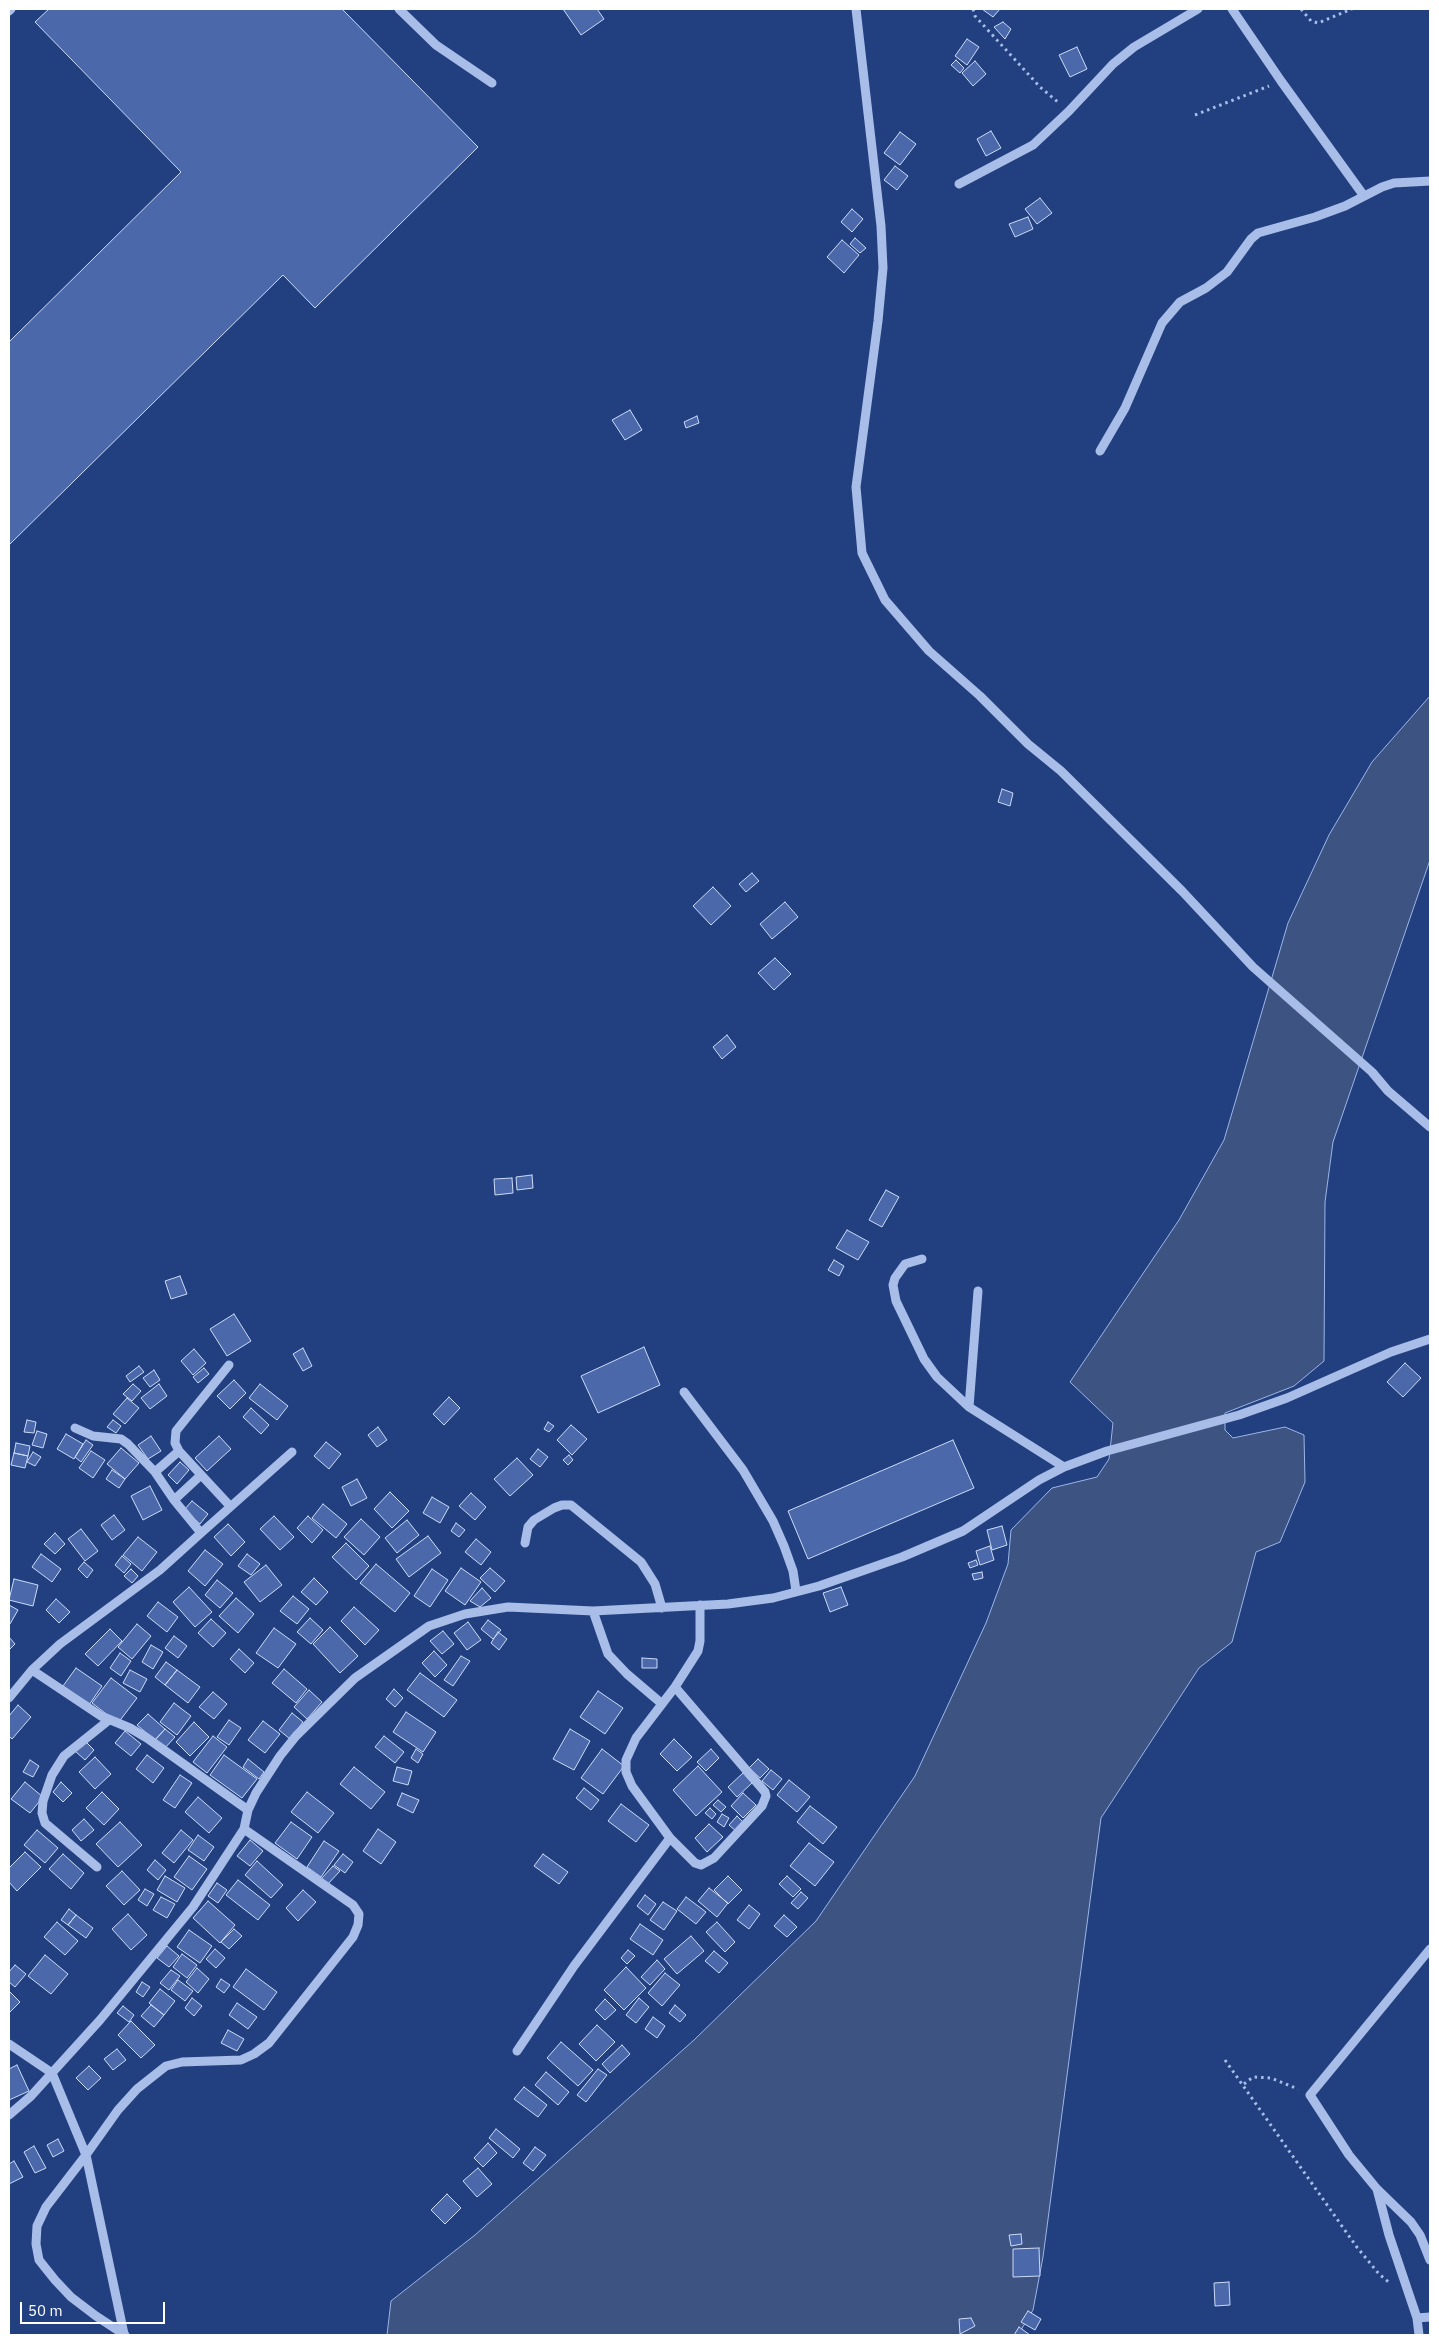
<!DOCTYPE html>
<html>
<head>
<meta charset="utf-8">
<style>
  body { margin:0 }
  #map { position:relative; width:1439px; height:2344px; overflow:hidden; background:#224080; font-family:"IBM Plex Sans",sans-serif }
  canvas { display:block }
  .frame { position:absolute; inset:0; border:10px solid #fff; pointer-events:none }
  .scale { position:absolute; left:20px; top:2302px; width:145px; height:22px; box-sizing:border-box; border:2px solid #fff; border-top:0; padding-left:6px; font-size:15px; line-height:18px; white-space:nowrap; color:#fff; -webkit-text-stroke:4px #224080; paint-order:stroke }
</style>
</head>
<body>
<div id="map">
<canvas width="1439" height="2344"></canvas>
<div class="frame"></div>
<div class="scale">50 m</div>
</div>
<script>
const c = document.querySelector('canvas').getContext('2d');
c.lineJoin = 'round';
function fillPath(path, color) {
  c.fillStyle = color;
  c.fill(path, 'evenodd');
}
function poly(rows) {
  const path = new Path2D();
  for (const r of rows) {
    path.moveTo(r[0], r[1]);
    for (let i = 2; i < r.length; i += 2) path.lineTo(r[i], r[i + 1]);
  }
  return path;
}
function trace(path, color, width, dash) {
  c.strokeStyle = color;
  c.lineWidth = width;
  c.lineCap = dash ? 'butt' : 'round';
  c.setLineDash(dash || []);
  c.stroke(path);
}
const water = poly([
  [1430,696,1430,860,1333,1142,1325,1202,1324,1361,1294,1386,1225,1413,1225,1430,1233,1438,1285,1427,1304,1435,1305,1482,1280,1542,1256,1552,1232,1642,1199,1668,1101,1818,1043,2257,1033,2310,1018,2335,387,2335,391,2301,475,2235,694,2040,816,1921,915,1776,986,1623,1008,1564,1011,1530,1052,1488,1097,1477,1109,1459,1113,1423,1070,1382,1179,1220,1224,1140,1288,923,1329,835,1372,762,1430,696]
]);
const building = poly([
  [49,9,342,9,478,147,315,308,283,275,9,545,9,342,181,172,35,22,49,9],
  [563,9,597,9,604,19,581,35,563,9],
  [982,9,1000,9,993,17,982,9],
  [1003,22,1011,29,1005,39,994,27,1003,22],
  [967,39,979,47,967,65,955,56,967,39],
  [1077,47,1087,69,1070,77,1059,55,1077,47],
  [956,60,964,68,960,73,951,65,956,60],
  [975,61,986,74,973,86,962,73,975,61],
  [991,131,1001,148,986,156,977,139,991,131],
  [900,132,916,144,900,165,884,153,900,132],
  [895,166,908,176,897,190,884,180,895,166],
  [1040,198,1052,213,1037,224,1025,209,1040,198],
  [852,209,863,219,852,232,841,222,852,209],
  [1028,217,1033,229,1015,237,1009,224,1028,217],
  [855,238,866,248,860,253,850,244,855,238],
  [842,240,859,255,844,273,827,257,842,240],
  [630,410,642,430,625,440,612,420,630,410],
  [697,416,699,423,686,428,684,422,697,416],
  [1002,789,1013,793,1010,806,998,802,1002,789],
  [752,873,759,881,746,892,739,884,752,873],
  [713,887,731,906,711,925,693,906,713,887],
  [785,902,798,917,772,939,760,924,785,902],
  [775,958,791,974,774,990,758,973,775,958],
  [727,1035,736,1047,722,1059,713,1047,727,1035],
  [532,1175,533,1188,517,1190,516,1177,532,1175],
  [512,1178,513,1193,495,1195,494,1179,512,1178],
  [886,1190,899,1197,882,1227,869,1220,886,1190],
  [847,1230,869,1242,858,1260,836,1248,847,1230],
  [834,1260,844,1266,839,1276,828,1270,834,1260],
  [180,1276,187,1294,171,1299,165,1281,180,1276],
  [234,1314,251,1341,227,1356,210,1329,234,1314],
  [644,1347,660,1385,598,1413,581,1376,644,1347],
  [303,1348,312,1366,303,1371,293,1354,303,1348],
  [194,1349,206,1363,193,1375,181,1361,194,1349],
  [1405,1363,1421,1378,1403,1397,1387,1382,1405,1363],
  [139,1366,144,1372,130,1382,126,1376,139,1366],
  [204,1368,209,1374,198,1383,193,1377,204,1368],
  [154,1370,160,1380,150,1387,143,1378,154,1370],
  [234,1380,246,1393,230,1409,217,1396,234,1380],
  [133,1384,141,1391,132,1401,123,1394,133,1384],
  [159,1384,167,1396,150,1409,141,1398,159,1384],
  [260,1384,288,1406,277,1420,249,1398,260,1384],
  [449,1397,460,1408,444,1425,433,1414,449,1397],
  [127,1398,139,1408,125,1424,113,1414,127,1398],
  [251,1408,269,1425,261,1434,243,1417,251,1408],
  [27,1420,36,1422,34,1433,24,1432,27,1420],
  [113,1420,121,1426,116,1433,107,1427,113,1420],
  [548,1422,554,1426,549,1432,544,1429,548,1422],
  [571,1425,587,1439,572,1455,557,1440,571,1425],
  [378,1427,387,1440,377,1447,368,1435,378,1427],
  [37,1431,47,1434,43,1448,32,1445,37,1431],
  [66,1434,83,1444,74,1459,57,1449,66,1434],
  [151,1436,161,1451,148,1459,138,1445,151,1436],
  [219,1436,231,1449,207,1471,195,1458,219,1436],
  [86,1440,93,1445,81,1462,75,1457,86,1440],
  [953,1440,974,1488,808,1559,788,1511,953,1440],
  [326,1442,341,1454,329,1469,314,1456,326,1442],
  [16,1443,30,1446,28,1456,14,1453,16,1443],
  [121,1448,139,1463,125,1479,107,1464,121,1448],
  [538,1449,548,1457,540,1467,530,1459,538,1449],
  [91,1451,105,1460,93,1478,79,1468,91,1451],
  [33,1452,41,1457,35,1466,27,1462,33,1452],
  [14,1453,28,1456,25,1468,11,1465,14,1453],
  [569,1455,573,1460,568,1465,563,1460,569,1455],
  [517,1458,533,1475,510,1496,494,1479,517,1458],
  [180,1462,189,1470,177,1484,168,1475,180,1462],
  [112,1470,125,1479,119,1488,106,1479,112,1470],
  [357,1479,367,1498,351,1506,342,1487,357,1479],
  [150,1486,162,1510,143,1520,131,1496,150,1486],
  [390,1492,409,1511,392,1528,374,1509,390,1492],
  [471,1493,486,1507,475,1520,459,1506,471,1493],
  [432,1497,449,1507,440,1523,423,1513,432,1497],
  [192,1501,208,1514,200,1524,184,1510,192,1501],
  [323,1504,347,1524,336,1538,312,1518,323,1504],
  [114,1515,125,1530,112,1540,101,1525,114,1515],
  [274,1516,294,1537,280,1550,260,1529,274,1516],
  [308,1516,323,1530,312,1543,297,1528,308,1516],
  [361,1519,380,1537,364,1555,344,1537,361,1519],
  [407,1520,419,1535,397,1553,385,1538,407,1520],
  [456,1523,465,1530,459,1537,451,1531,456,1523],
  [228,1524,245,1542,231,1556,214,1537,228,1524],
  [1002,1526,1007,1545,992,1550,987,1530,1002,1526],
  [81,1529,98,1551,85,1561,68,1539,81,1529],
  [55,1533,65,1544,55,1554,44,1544,55,1533],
  [428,1536,441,1553,409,1577,396,1559,428,1536],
  [138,1537,157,1552,142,1571,123,1555,138,1537],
  [476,1539,491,1552,481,1565,465,1552,476,1539],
  [346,1543,369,1566,356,1580,332,1557,346,1543],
  [990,1546,994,1560,980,1565,976,1551,990,1546],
  [205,1550,223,1564,205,1586,188,1571,205,1550],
  [41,1554,61,1569,52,1582,32,1567,41,1554],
  [247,1554,260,1564,251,1575,238,1566,247,1554],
  [122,1556,131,1564,124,1573,115,1565,122,1556],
  [976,1560,978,1565,970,1568,968,1563,976,1560],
  [84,1562,93,1570,87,1578,78,1569,84,1562],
  [376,1564,410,1593,395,1612,360,1583,376,1564],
  [266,1565,282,1585,260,1602,244,1582,266,1565],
  [461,1568,481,1582,465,1605,445,1591,461,1568],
  [490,1568,505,1581,495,1592,480,1578,490,1568],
  [131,1569,138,1576,132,1583,124,1576,131,1569],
  [432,1569,448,1580,430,1607,414,1596,432,1569],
  [982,1572,983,1578,974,1580,972,1574,982,1572],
  [314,1578,328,1592,316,1605,301,1592,314,1578],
  [14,1579,38,1585,33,1606,9,1600,14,1579],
  [217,1580,233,1593,220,1608,205,1595,217,1580],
  [189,1587,212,1612,195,1627,173,1602,189,1587],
  [841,1587,848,1605,830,1612,823,1593,841,1587],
  [482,1588,491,1598,480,1607,470,1601,482,1588],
  [293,1596,309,1609,297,1624,280,1611,293,1596],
  [236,1598,254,1614,238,1633,219,1616,236,1598],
  [56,1599,70,1612,59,1623,46,1610,56,1599],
  [158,1602,178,1617,167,1632,147,1616,158,1602],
  [9,1605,18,1610,10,1624,9,1624,9,1605],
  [354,1607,379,1630,365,1645,341,1621,354,1607],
  [310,1618,323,1630,311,1644,297,1632,310,1618],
  [211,1619,226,1633,213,1647,198,1633,211,1619],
  [488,1620,501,1630,493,1639,481,1629,488,1620],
  [468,1622,481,1640,467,1650,454,1633,468,1622],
  [137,1624,151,1636,132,1659,118,1647,137,1624],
  [330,1627,358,1656,340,1673,313,1644,330,1627],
  [274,1628,296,1644,278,1668,256,1653,274,1628],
  [110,1629,122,1641,98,1666,85,1654,110,1629],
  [443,1631,454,1644,442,1654,430,1641,443,1631],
  [498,1632,507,1639,499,1650,491,1643,498,1632],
  [174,1636,187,1646,178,1658,165,1648,174,1636],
  [9,1637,15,1644,9,1650,9,1637],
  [151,1645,163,1652,153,1669,142,1662,151,1645],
  [239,1649,254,1663,245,1673,230,1659,239,1649],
  [434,1651,447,1665,435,1677,422,1663,434,1651],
  [120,1653,131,1661,121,1676,110,1668,120,1653],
  [461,1656,470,1661,453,1686,444,1680,461,1656],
  [642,1658,657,1659,657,1668,642,1668,642,1658],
  [166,1662,177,1670,165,1685,155,1677,166,1662],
  [76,1668,102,1686,89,1705,63,1686,76,1668],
  [284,1669,307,1689,296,1703,272,1683,284,1669],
  [130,1670,147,1679,140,1692,123,1683,130,1670],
  [177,1670,200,1687,188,1703,165,1685,177,1670],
  [420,1673,457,1700,444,1717,407,1690,420,1673],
  [111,1678,137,1698,118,1723,92,1703,111,1678],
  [394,1689,403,1698,395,1707,386,1699,394,1689],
  [309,1690,322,1702,307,1719,294,1707,309,1690],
  [598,1691,623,1708,605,1734,580,1717,598,1691],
  [213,1692,227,1704,214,1719,199,1707,213,1692],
  [174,1703,191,1716,177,1735,160,1722,174,1703],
  [18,1705,31,1717,12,1739,9,1736,9,1716,18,1705],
  [406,1712,436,1732,423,1752,393,1732,406,1712],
  [292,1713,303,1722,290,1739,279,1730,292,1713],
  [148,1714,165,1729,155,1740,137,1725,148,1714],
  [229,1720,241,1728,229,1745,217,1737,229,1720],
  [263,1721,280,1734,265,1753,248,1740,263,1721],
  [194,1722,209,1737,190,1756,176,1742,194,1722],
  [165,1729,175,1737,164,1749,155,1740,165,1729],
  [570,1729,590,1741,574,1770,553,1759,570,1729],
  [125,1731,141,1744,131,1756,115,1743,125,1731],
  [213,1736,227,1747,207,1773,193,1762,213,1736],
  [384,1736,404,1752,395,1763,375,1747,384,1736],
  [674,1739,692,1757,677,1771,660,1754,674,1739],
  [85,1741,94,1750,85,1760,75,1751,85,1741],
  [416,1749,423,1754,418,1763,411,1758,416,1749],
  [602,1749,624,1766,603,1794,581,1778,602,1749],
  [711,1749,719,1758,706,1771,697,1762,711,1749],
  [147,1755,164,1768,153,1783,136,1769,147,1755],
  [224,1755,257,1779,242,1798,210,1775,224,1755],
  [95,1757,111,1774,95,1789,79,1772,95,1757],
  [248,1759,264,1772,259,1779,243,1767,248,1759],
  [758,1759,769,1769,760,1778,749,1768,758,1759],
  [30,1760,39,1766,33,1777,23,1772,30,1760],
  [698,1766,722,1792,696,1816,673,1790,698,1766],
  [354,1767,385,1792,371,1809,340,1784,354,1767],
  [397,1767,412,1771,408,1785,393,1781,397,1767],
  [771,1770,782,1779,773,1790,762,1781,771,1770],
  [743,1773,752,1783,737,1797,728,1787,743,1773],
  [180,1775,192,1783,175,1808,163,1800,180,1775],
  [789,1780,810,1797,797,1812,777,1795,789,1780],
  [25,1782,43,1797,30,1813,11,1799,25,1782],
  [61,1782,72,1793,63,1802,53,1792,61,1782],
  [584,1788,599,1800,591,1810,576,1798,584,1788],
  [102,1792,119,1809,104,1825,86,1808,102,1792],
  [307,1792,334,1813,318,1833,291,1812,307,1792],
  [402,1793,419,1800,413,1813,397,1805,402,1793],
  [743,1793,756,1805,743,1818,731,1806,743,1793],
  [198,1797,222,1818,209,1833,185,1812,198,1797],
  [718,1800,726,1807,721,1812,713,1805,718,1800],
  [621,1804,649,1825,636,1842,608,1821,621,1804],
  [810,1806,837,1827,823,1844,797,1822,810,1806],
  [710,1808,716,1814,712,1819,705,1813,710,1808],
  [722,1814,729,1818,724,1827,717,1822,722,1814],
  [737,1816,745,1824,737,1832,729,1825,737,1816],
  [84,1819,94,1830,81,1841,72,1830,84,1819],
  [120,1822,142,1845,118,1867,96,1844,120,1822],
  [291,1822,312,1837,297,1859,275,1843,291,1822],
  [709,1824,723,1837,707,1852,695,1838,709,1824],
  [378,1829,396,1842,381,1864,363,1851,378,1829],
  [37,1830,58,1848,45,1863,24,1845,37,1830],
  [181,1830,193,1840,174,1863,162,1853,181,1830],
  [198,1835,214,1847,204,1861,188,1850,198,1835],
  [250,1840,263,1851,250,1866,237,1856,250,1840],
  [324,1841,339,1851,321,1877,307,1867,324,1841],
  [809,1843,834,1862,815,1886,790,1866,809,1843],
  [25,1852,41,1867,17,1891,9,1882,9,1868,25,1852],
  [63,1854,84,1873,71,1889,49,1869,63,1854],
  [343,1854,353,1862,345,1873,334,1865,343,1854],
  [543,1854,568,1872,559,1884,534,1866,543,1854],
  [189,1856,207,1869,192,1890,174,1877,189,1856],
  [155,1860,166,1870,158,1880,147,1870,155,1860],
  [257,1861,283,1885,271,1898,245,1875,257,1861],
  [333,1866,340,1871,327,1885,321,1879,333,1866],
  [122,1871,140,1890,124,1905,106,1886,122,1871],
  [165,1876,185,1888,177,1902,157,1890,165,1876],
  [728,1876,742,1890,728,1904,714,1890,728,1876],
  [787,1876,801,1889,793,1897,779,1884,787,1876],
  [238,1880,270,1905,258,1920,226,1895,238,1880],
  [217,1883,227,1890,218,1903,208,1896,217,1883],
  [709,1888,728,1903,717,1917,698,1901,709,1888],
  [145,1889,154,1894,147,1906,138,1900,145,1889],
  [303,1890,316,1902,298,1921,286,1908,303,1890],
  [801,1892,808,1898,798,1909,791,1903,801,1892],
  [645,1895,656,1904,648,1915,637,1906,645,1895],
  [161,1897,175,1904,167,1918,153,1910,161,1897],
  [686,1897,706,1912,696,1924,677,1909,686,1897],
  [208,1901,235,1925,220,1943,193,1918,208,1901],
  [663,1902,677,1911,664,1930,650,1920,663,1902],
  [749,1905,760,1914,749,1929,737,1920,749,1905],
  [69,1909,76,1915,68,1925,61,1920,69,1909],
  [128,1914,147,1935,131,1950,112,1929,128,1914],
  [76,1915,93,1928,86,1938,68,1925,76,1915],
  [784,1915,797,1927,787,1937,774,1926,784,1915],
  [57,1922,78,1941,65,1955,44,1937,57,1922],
  [717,1922,735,1942,725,1952,706,1932,717,1922],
  [640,1924,663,1940,653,1955,630,1939,640,1924],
  [234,1929,242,1936,229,1949,221,1942,234,1929],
  [189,1930,212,1946,200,1963,177,1947,189,1930],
  [691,1936,704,1951,677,1974,664,1959,691,1936],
  [167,1946,179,1956,169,1967,157,1958,167,1946],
  [215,1949,225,1958,216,1968,206,1959,215,1949],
  [628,1950,635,1956,627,1964,621,1958,628,1950],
  [714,1951,728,1963,719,1973,705,1961,714,1951],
  [182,1954,197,1965,187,1978,173,1967,182,1954],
  [45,1955,68,1974,51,1994,28,1976,45,1955],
  [657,1960,665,1969,650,1985,641,1977,657,1960],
  [15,1965,26,1974,15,1987,9,1982,9,1972,15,1965],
  [626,1967,646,1988,624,2010,604,1990,626,1967],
  [197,1968,209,1979,198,1993,186,1982,197,1968],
  [246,1969,277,1992,264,2010,233,1987,246,1969],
  [171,1970,180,1976,169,1990,160,1983,171,1970],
  [665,1973,680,1985,662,2006,648,1993,665,1973],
  [221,1979,230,1985,224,1993,216,1987,221,1979],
  [178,1980,193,1991,185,2001,171,1990,178,1980],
  [142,1982,150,1987,143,1997,136,1992,142,1982],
  [160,1989,175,2001,164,2015,149,2003,160,1989],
  [9,1991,20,2002,9,2013,9,1991],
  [192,1998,202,2006,194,2016,185,2008,192,1998],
  [639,1998,649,2007,636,2023,626,2015,639,1998],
  [605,1999,616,2010,605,2020,595,2010,605,1999],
  [237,2003,257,2017,248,2029,229,2015,237,2003],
  [151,2005,164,2015,154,2027,141,2016,151,2005],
  [675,2005,686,2015,680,2022,669,2013,675,2005],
  [123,2006,134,2015,129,2022,117,2013,123,2006],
  [653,2017,665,2026,657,2038,645,2029,653,2017],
  [131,2021,155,2045,141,2058,118,2035,131,2021],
  [597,2025,615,2042,596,2061,579,2044,597,2025],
  [228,2030,244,2039,237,2051,221,2043,228,2030],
  [561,2042,593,2070,578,2086,547,2058,561,2042],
  [622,2045,630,2054,610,2073,602,2064,622,2045],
  [117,2049,126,2060,113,2070,104,2059,117,2049],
  [17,2065,29,2091,9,2100,9,2069,17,2065],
  [89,2066,101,2078,88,2090,76,2078,89,2066],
  [598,2069,607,2075,586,2102,577,2095,598,2069],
  [546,2072,569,2092,558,2105,535,2085,546,2072],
  [524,2087,547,2105,538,2117,514,2099,524,2087],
  [496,2129,520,2149,513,2158,489,2138,496,2129],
  [58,2139,64,2151,53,2157,47,2145,58,2139],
  [488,2143,497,2153,483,2167,474,2158,488,2143],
  [34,2146,46,2168,35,2173,24,2152,34,2146],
  [535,2147,546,2155,533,2171,523,2163,535,2147],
  [14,2161,23,2177,9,2184,9,2164,14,2161],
  [478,2168,492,2184,477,2197,463,2181,478,2168],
  [447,2194,461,2208,445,2224,431,2210,447,2194],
  [1021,2234,1022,2244,1011,2246,1009,2235,1021,2234],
  [1039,2248,1040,2276,1013,2277,1013,2249,1039,2248],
  [1229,2282,1230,2305,1215,2306,1214,2283,1229,2282],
  [1028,2311,1041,2319,1035,2330,1021,2322,1028,2311],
  [971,2318,975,2326,960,2334,959,2319,971,2318],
  [1019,2327,1030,2335,1014,2335,1019,2327]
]);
const path = poly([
  [973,9,975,16,1040,87,1059,103],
  [1301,9,1311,21,1318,23,1352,9],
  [1195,115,1269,86],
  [1225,2060,1356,2246,1379,2274,1391,2284],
  [1244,2084,1253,2077,1271,2078,1298,2089]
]);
const minor = poly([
  [399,9,436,45,492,83],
  [856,9,881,226,883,268,878,321,856,487,862,553,885,600,929,651,980,696,1028,744,1061,771,1182,891,1253,967,1372,1072,1388,1091,1430,1127],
  [1232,9,1281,81,1364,196],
  [9,11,11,9],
  [959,184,1033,145,1069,111,1113,64,1134,47,1198,9],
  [1100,451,1125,408,1162,323,1180,302,1206,288,1227,272,1251,239,1258,233,1315,217,1345,206,1382,187,1394,183,1430,181],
  [922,1259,905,1264,895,1278,893,1285,896,1301,924,1359,937,1377,969,1407,1064,1467],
  [684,1392,743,1470,773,1521,784,1546,793,1571,796,1591],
  [969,1407,978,1291],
  [179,1451,175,1443,176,1431,229,1365],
  [155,1472,179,1451,230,1506],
  [174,1500,201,1475],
  [201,1533,292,1452],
  [525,1543,528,1527,534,1520,554,1508,562,1505,571,1505,641,1562,655,1584,662,1608],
  [593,1611,608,1654,627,1674,661,1703],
  [32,1670,101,1716,130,1728,147,1738,248,1810],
  [675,1687,636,1738,626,1760,626,1772,632,1786,670,1838,695,1863,701,1865,714,1858,762,1806,766,1796,765,1792,675,1687,698,1651,700,1641,700,1605],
  [9,1698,32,1670,60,1644,160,1570,201,1533,174,1500,155,1472,128,1444,121,1439,93,1436,75,1428],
  [97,1867,45,1823,42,1813,43,1801,52,1775,64,1756,109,1720],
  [9,2044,52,2073,86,2155,118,2110,137,2089,166,2066,182,2062,241,2060,254,2054,269,2043,353,1937,358,1925,359,1914,353,1905,244,1829],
  [517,2051,574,1966,670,1838],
  [9,2115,31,2096,100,2020,193,1907,244,1829,248,1810,256,1793,280,1756,296,1736,355,1678,429,1626,465,1614,508,1607,593,1611,728,1604,773,1598,819,1586,902,1557,963,1531,1039,1480,1064,1467,1107,1451,1239,1415,1287,1398,1391,1352,1430,1339],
  [86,2155,46,2207,37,2226,36,2244,39,2260,55,2280,71,2297,96,2316,125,2335],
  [86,2155,124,2334],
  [1377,2189,1411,2222,1420,2235,1430,2260],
  [1417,2318,1430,2317],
  [1419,2335,1417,2318,1389,2235,1377,2189,1349,2155,1310,2095,1430,1949]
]);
fillPath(water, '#3d5382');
trace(water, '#9cb6e8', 1);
fillPath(building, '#4b69aa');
trace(building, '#ccdaf6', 1);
trace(path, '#a8bde7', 3, [2.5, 4]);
trace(minor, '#a8bde7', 9);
</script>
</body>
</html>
